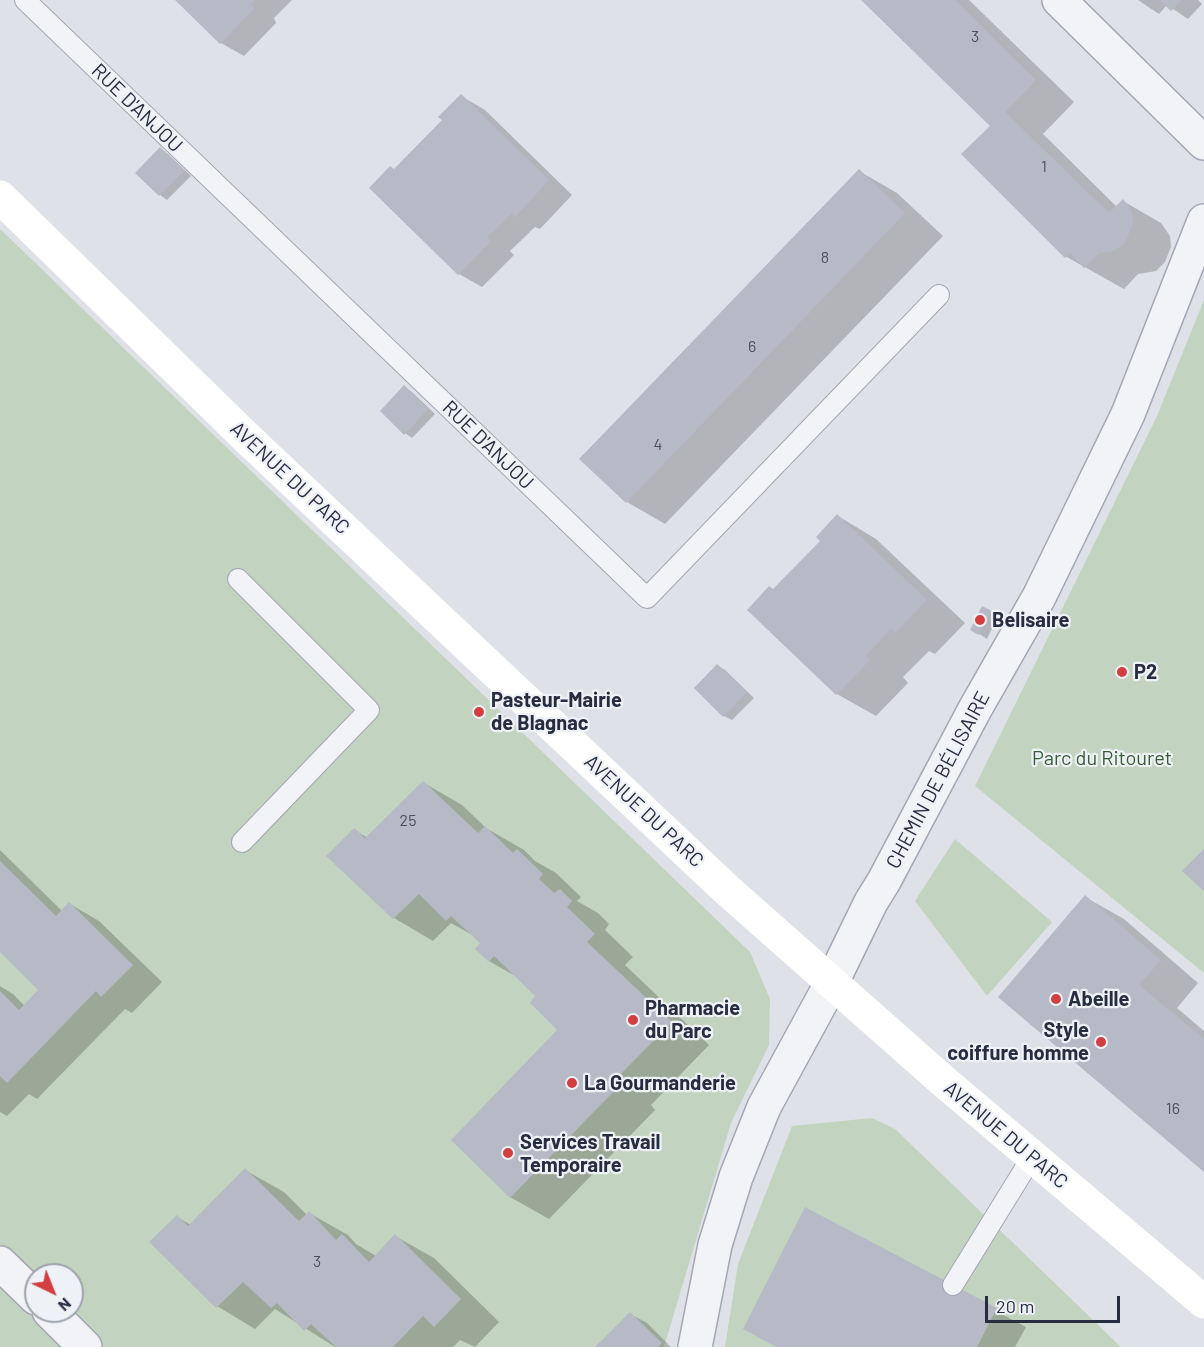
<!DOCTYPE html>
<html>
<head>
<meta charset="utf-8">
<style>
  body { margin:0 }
  #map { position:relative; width:1204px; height:1347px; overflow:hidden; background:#dfe1e9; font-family:Barlow,sans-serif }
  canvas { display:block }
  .north { position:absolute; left:24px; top:1263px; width:60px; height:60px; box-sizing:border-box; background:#eef1f6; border:2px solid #9ea3ad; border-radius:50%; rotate:137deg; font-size:16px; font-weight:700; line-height:24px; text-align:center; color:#272d40 }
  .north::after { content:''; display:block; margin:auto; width:21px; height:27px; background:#d33e41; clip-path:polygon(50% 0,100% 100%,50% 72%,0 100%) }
  .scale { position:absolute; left:985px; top:1296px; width:135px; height:27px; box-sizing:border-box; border:3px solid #272d40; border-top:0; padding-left:8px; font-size:18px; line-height:21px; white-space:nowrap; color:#272d40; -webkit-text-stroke:4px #eef1f6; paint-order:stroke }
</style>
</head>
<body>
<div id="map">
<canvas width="1204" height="1347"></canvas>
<div class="north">N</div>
<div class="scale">20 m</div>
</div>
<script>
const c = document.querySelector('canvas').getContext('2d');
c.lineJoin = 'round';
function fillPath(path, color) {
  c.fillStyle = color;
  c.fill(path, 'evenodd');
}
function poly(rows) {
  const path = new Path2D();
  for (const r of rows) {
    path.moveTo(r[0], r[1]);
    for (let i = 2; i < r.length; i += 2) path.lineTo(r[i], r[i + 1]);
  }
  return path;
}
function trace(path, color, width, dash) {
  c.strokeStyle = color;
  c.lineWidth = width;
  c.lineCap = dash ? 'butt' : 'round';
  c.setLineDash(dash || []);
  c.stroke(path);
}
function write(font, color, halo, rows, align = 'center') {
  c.font = font + ' Barlow,sans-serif';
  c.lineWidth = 4.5;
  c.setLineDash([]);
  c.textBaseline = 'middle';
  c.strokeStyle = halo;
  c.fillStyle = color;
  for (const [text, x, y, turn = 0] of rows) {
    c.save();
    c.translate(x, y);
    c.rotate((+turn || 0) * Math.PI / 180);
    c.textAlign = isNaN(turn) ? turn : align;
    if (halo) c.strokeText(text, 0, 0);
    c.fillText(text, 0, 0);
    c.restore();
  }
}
const green = poly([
  [0,229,750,952,770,999,769,1045,731,1123,664,1347,0,1347],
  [36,1275,72,1275,72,1311,36,1311],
  [1204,300,1204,973,975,786,1157,416],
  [955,839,1052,922,987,996,915,901],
  [872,1118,895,1129,1121,1347,725,1347,738,1264,792,1126]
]);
const shadow = poly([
  [177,0,292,0,274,18,276,23,244,56,221,43],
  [864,0,969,0,1074,102,1043,134,1117,207,1123,201,1161,223,1170,236,1171,247,1165,262,1156,271,1138,274,1124,289,1065,256,992,126],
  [1138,0,1198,0,1202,4,1188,19,1167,5,1159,14],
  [461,96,485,110,572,195,540,229,535,227,510,251,514,255,482,287,459,274,395,170,444,120],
  [160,149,168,154,191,176,167,200,160,195],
  [859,171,897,193,943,236,665,524,627,502],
  [404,387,412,392,435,414,412,438,405,433],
  [838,516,876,539,965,623,935,654,929,651,903,677,908,683,876,716,837,694,749,610,773,591,822,541],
  [991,612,998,616,987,639,972,629],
  [717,665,725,670,754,698,732,720,724,716],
  [424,783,462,805,486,828,524,850,535,861,556,873,581,897,577,901,598,913,609,924,605,930,633,957,625,965,709,1045,651,1105,655,1110,549,1219,510,1197,559,1030,537,996,517,977,489,961,482,943,474,936,451,923,433,941,394,918,329,856,354,830,368,838],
  [0,850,62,911,70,904,99,921,162,982,132,1013,125,1009,37,1099,29,1094,7,1116,0,1112,0,986,13,994,25,1006,41,990,0,950],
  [1085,897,1124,919,1198,983,1177,1008,1204,1031,1204,1170],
  [245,1170,284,1192,307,1215,309,1213,348,1235,356,1244,376,1256,395,1236,434,1258,499,1322,475,1347,460,1340,453,1347,335,1347,275,1309,255,1329,217,1306,177,1217,191,1225],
  [806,1209,1026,1327,1015,1347,778,1347],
  [630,1314,647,1323,671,1347,597,1347]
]);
const building = poly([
  [175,0,255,0,251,4,254,9,220,44],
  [861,0,955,0,1036,80,1005,112,1109,213,1123,199,1128,205,1132,213,1133,224,1124,244,1113,251,1099,253,1084,268,1070,253,1065,258,961,154,990,126],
  [1159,0,1182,0,1171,11],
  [461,94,549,180,515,217,512,213,488,237,491,241,458,275,369,188,390,166,394,169,442,120,438,117],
  [160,147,184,171,159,196,135,173],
  [859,169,905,213,626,503,579,459],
  [404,385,428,409,404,435,380,411],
  [837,514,927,600,895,633,891,629,866,655,870,660,836,695,747,610,769,586,773,589,820,541,816,537],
  [982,606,992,611,979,635,970,630],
  [717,664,747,692,723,717,694,688],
  [423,781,478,833,485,826,513,853,517,849,543,874,539,879,554,893,560,889,572,901,567,907,595,934,587,942,672,1022,613,1082,618,1087,510,1198,451,1140,557,1030,530,1003,535,996,494,956,489,962,475,949,480,943,451,916,446,921,419,894,393,919,326,856,354,828,365,838],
  [1204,849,1204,891,1182,871],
  [0,861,56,916,69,902,133,965,101,997,96,991,7,1083,0,1076,0,991,19,1010,38,990,0,952],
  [1085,895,1161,960,1139,985,1204,1039,1204,1172,998,997],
  [245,1168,299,1221,309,1211,336,1240,342,1234,369,1262,395,1234,461,1299,434,1327,423,1316,393,1347,336,1347,311,1324,304,1331,277,1303,271,1308,243,1282,216,1308,149,1242,177,1215,188,1226],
  [805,1207,997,1308,977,1347,776,1347,743,1329],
  [630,1312,662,1343,658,1347,595,1347]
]);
const lane = poly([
  [25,0,647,598,939,295],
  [238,579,369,710,242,842],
  [953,1285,1032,1157]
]);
const street = poly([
  [1059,0,1204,143],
  [0,1263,36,1298],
  [49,1311,85,1347],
  [695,1347,715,1245,736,1177,764,1107,832,982,871,902,884,881,975,709,1039,597,1128,414,1204,221]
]);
const secondary = poly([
  [0,197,250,441,726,889,942,1080,1204,1302]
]);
const markers = [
  [980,620,6,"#d33e41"],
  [1122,672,6,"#d33e41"],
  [479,712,6,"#d33e41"],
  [1056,999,6,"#d33e41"],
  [633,1020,6,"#d33e41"],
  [1101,1042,6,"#d33e41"],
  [572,1083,6,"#d33e41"],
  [508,1153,6,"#d33e41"]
];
const numberNames = [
  ["3",975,37],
  ["1",1044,167],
  ["8",825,258],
  ["6",752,347],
  ["4",658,445],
  ["25",408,821],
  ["16",1173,1109],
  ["3",317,1262]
];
const streetNames = [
  ["RUE D'ANJOU",137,108,44],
  ["RUE D'ANJOU",488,445,44],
  ["AVENUE DU PARC",290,478,43],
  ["CHEMIN DE BÉLISAIRE",938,780,-62],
  ["AVENUE DU PARC",644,811,43],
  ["AVENUE DU PARC",1006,1135,40]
];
const poiNames = [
  ["Belisaire",992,620],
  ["P2",1134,672],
  ["Pasteur-Mairie",491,700],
  ["de Blagnac",491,723],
  ["Abeille",1068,999],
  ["Pharmacie",645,1008],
  ["du Parc",645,1031],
  ["Style",1089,1030,"right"],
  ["coiffure homme",1089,1053,"right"],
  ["La Gourmanderie",584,1083],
  ["Services Travail",520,1142],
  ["Temporaire",520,1165]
];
const parkNames = [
  ["Parc du Ritouret",1102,758]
];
fillPath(green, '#c2d3bf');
fillPath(shadow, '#0003');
fillPath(building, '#b6bac6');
trace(lane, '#a4a7b3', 22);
trace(street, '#a4a7b3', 36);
trace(lane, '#f2f3f7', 20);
trace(street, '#f2f3f7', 33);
trace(secondary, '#fff', 33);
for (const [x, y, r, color] of markers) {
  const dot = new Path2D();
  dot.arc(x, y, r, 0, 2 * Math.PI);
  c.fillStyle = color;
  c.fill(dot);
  trace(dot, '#eef1f6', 2);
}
write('16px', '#4b5062', null, numberNames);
write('20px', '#272d40', '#eef1f6', streetNames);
write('bold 20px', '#272d40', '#eef1f6', poiNames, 'left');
write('20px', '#365d34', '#eef1f6', parkNames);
</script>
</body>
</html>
